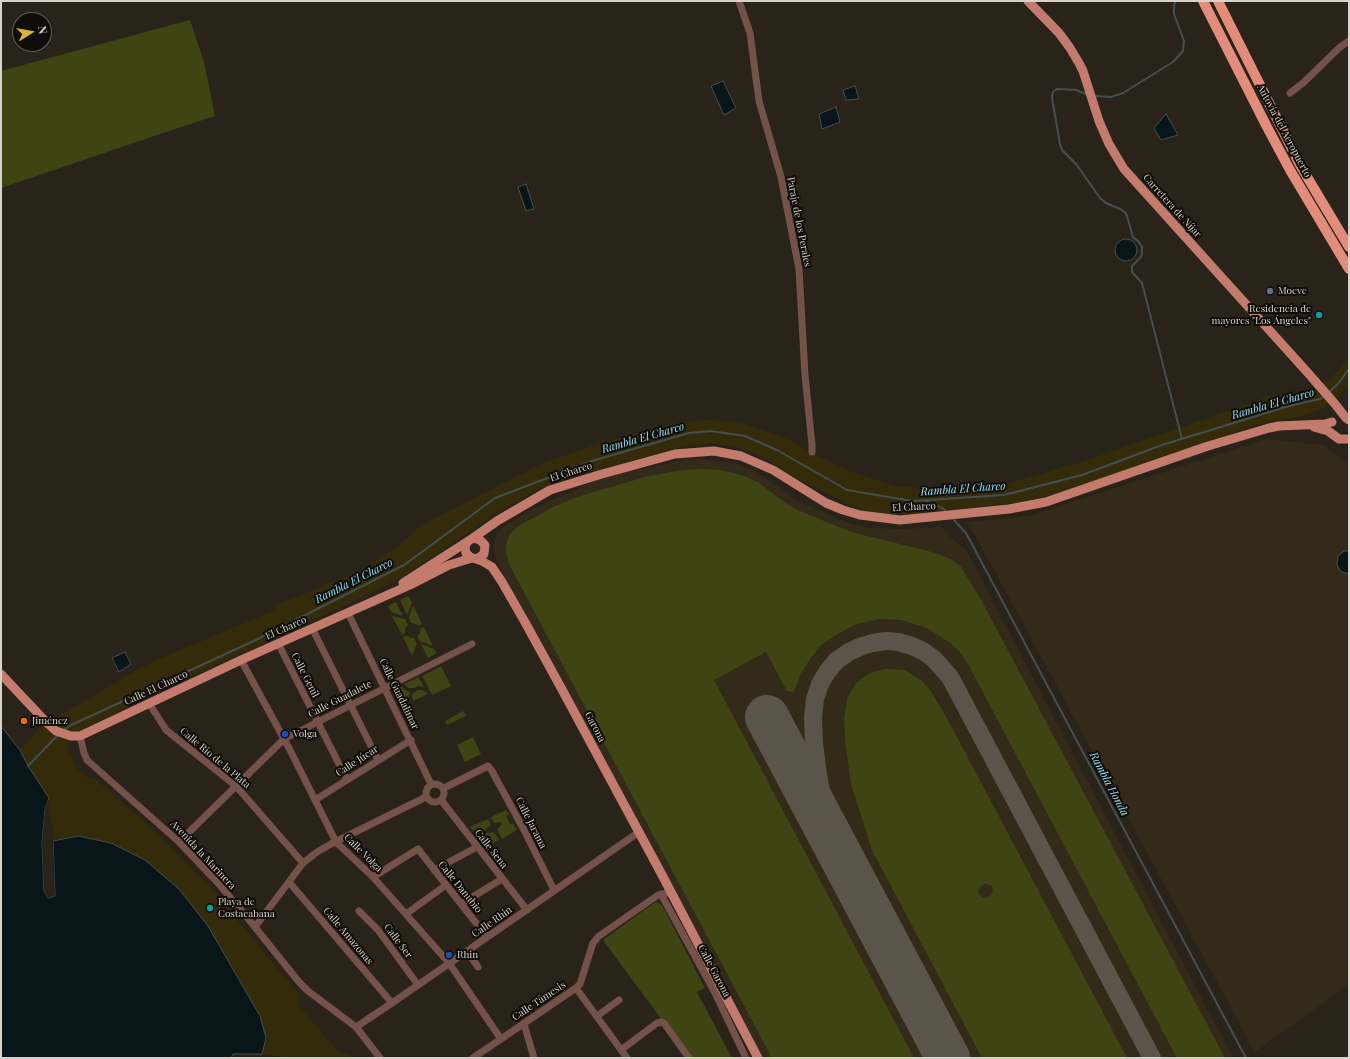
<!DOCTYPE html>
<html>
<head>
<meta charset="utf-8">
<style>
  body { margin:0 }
  #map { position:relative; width:1350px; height:1059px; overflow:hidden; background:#2a2319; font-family:"Playfair Display",serif }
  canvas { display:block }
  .frame { position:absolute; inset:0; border:2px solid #d7d3cc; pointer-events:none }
  .north { position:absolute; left:12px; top:12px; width:40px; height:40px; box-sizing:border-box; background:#100d09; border:1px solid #605c57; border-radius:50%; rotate:79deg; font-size:11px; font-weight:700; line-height:16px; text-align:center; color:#d7d3cc }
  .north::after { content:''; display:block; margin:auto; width:14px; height:18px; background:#dbb233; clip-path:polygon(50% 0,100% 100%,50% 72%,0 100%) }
</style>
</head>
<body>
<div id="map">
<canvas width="1350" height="1059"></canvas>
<div class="frame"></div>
<div class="north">N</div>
</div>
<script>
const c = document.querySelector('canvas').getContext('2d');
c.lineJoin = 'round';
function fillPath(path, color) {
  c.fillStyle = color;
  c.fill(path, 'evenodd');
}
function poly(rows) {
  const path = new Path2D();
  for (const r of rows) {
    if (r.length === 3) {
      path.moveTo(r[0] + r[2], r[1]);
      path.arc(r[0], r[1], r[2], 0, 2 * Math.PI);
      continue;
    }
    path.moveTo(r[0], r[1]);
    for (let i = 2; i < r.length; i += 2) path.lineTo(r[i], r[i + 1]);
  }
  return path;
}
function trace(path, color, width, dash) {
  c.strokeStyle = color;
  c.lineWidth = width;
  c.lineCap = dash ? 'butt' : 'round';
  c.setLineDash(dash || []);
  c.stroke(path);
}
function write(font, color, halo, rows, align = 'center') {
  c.font = font + ' "Playfair Display",serif';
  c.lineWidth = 4;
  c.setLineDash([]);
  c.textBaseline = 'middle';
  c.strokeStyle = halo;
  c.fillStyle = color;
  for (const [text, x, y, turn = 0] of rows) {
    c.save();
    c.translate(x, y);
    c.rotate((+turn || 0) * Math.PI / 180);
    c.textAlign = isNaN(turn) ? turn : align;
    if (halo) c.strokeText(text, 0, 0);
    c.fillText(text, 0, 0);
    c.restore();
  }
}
const built = poly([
  [1266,439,1323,445,1349,464,1349,984,1255,1052,974,533,965,522,1029,516],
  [700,459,719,461,736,464,754,470,797,500,846,522,869,528,899,529,933,528,940,525,950,537,966,550,1233,1058,760,1058,502,572,495,555,493,546,497,534,504,526,535,508,603,477,685,460]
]);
const green = poly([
  [190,20,204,62,215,116,166,132,1,188,1,71],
  [698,469,720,470,742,475,759,483,787,504,800,511,851,532,936,553,952,560,961,567,979,596,1225,1058,1177,1058,969,666,961,654,952,644,927,628,901,620,879,619,854,625,838,634,821,645,810,659,800,675,794,692,787,691,766,652,714,680,914,1058,772,1058,510,566,506,552,507,541,510,534,517,527,555,506,577,497,645,477,677,471],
  [408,596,412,602,407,615,400,600],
  [396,602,403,616,391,612,388,606],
  [413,605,422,624,418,626,415,624,411,623,409,618],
  [392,616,405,619,408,625,405,629,405,633,402,635],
  [424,627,433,646,420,641,417,637,420,632,420,629],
  [407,636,411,638,414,638,417,644,412,656,403,637],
  [421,644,434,649,437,653,428,658],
  [441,666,451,686,432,695,422,676],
  [885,669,905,670,922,681,931,691,950,724,1127,1058,982,1058,872,850,851,784,845,740,844,719,847,699,856,683,870,673],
  [985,883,992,886,993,892,990,897,985,898,979,895,978,890,981,886],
  [419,677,424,687,417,686,414,688,408,688,404,684],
  [401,686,404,689,410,692,408,698,409,700,400,704,397,697,400,695,396,688],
  [418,690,423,690,428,694,413,701,412,696,413,693],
  [463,711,466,716,447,725,445,721],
  [473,737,481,754,465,762,457,745],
  [506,810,509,815,506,816,510,824,513,823,517,830,502,839,497,830,502,824,501,822,494,823,491,817],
  [488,819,491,825,486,829,485,831,477,835,470,827],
  [494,832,499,840,486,846,479,837,487,833],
  [657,902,662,905,705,988,697,992,732,1058,690,1058,603,940,654,903]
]);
const sand = poly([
  [1349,357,1349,385,1328,405,1317,411,1296,418,1266,422,1057,494,1023,502,906,514,877,513,861,509,846,504,821,490,803,482,770,461,748,451,730,446,713,444,691,445,678,448,570,477,537,490,497,513,402,577,359,599,144,698,71,736,68,750,73,757,74,765,86,777,97,780,152,828,210,887,298,993,299,1006,339,1052,357,1058,292,1058,262,1054,266,1038,78,836,53,841,53,826,50,821,49,798,28,766,20,750,40,728,47,723,135,671,161,658,273,611,278,604,358,572,398,546,417,529,431,520,541,464,594,445,669,424,683,422,704,420,731,421,746,424,790,440,818,456,857,474,896,486,954,491,979,489,1003,485,1084,461,1267,397,1307,391,1314,389,1334,375]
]);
const water = poly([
  [723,81,736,108,724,115,711,86,723,81],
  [855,86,859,99,846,100,843,90,855,86],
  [836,107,840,122,822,129,819,114,836,107],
  [1166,114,1178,135,1161,140,1154,128,1166,114],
  [526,184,534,209,526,211,518,187,526,184],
  [1126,250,11],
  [1344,551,1349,551,1349,574,1342,572,1339,569,1337,564,1338,556,1344,551],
  [125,652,131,664,119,672,112,658,125,652],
  [1,726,20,750,28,766,49,798,45,810,42,843,44,891,48,898,55,896,53,841,78,836,111,843,145,860,179,889,208,926,260,1016,266,1038,262,1054,233,1054,231,1058,1,1058,1,726]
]);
const pier = poly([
  [49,798,44,843,46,891,49,895,53,894,51,841,53,839,55,896,48,898,44,891,42,843,45,810]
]);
const stream = poly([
  [1086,94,1076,90,1057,89,1053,92,1052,98,1060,144,1062,150,1076,164,1100,198,1106,203,1120,209,1126,213,1133,237,1139,242,1142,247,1142,253,1141,257,1132,266,1132,272,1142,283,1182,439],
  [1096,96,1111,97,1123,93,1173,62,1183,51,1184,41,1174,14,1174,5,1176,1],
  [1329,392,1338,384,1349,369],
  [925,501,940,507,945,510],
  [954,520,966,533,1246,1058],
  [64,730,69,726,258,639,404,565,495,498,592,461,689,433,711,431,745,436,777,450,847,490,912,501,1004,495,1082,475,1162,445,1289,406,1320,399,1324,396],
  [28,766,58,735]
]);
const taxiway = poly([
  [838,852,825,811,818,775,814,744,813,718,815,699,820,684,827,672,836,661,849,652,862,646,872,643,886,641,898,642,912,646,923,651,934,659,950,677,1152,1058]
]);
const runway = poly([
  [767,717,948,1058]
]);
const minor = poly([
  [739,1,750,33,759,101,781,177,799,269,805,375,812,445,812,452],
  [1290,93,1303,83,1340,47,1349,41],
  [348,613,431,784],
  [312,628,378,760],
  [278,643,347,780],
  [241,660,290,750,336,842,373,877,449,963,501,1039],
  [149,703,166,730,236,786,303,863],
  [80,736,84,753,87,760,179,842,218,883,250,921,299,982,308,991,356,1027,380,1058],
  [435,793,9],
  [444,788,488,766,492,771,524,830,554,890],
  [315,800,411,740],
  [441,800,527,910],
  [179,842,284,739,472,644],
  [434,870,477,847],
  [373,877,418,849,487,937],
  [289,882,392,1003],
  [661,894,714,991,746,1058],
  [461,904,502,879],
  [359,911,378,930,418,985],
  [406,914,446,885],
  [255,927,303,863,317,852,329,845,426,797],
  [467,951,478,967],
  [576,988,627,1058],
  [597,1016,619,1000],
  [524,1024,534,1058],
  [356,1027,392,1003,639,832],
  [621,1050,657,1023,661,1022,664,1023,689,1058],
  [473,1058,576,988,580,984,593,943,599,936,658,895,671,892]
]);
const major = poly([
  [1028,1,1059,33,1070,48,1079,63,1083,71,1099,121,1109,144,1124,169,1308,373,1335,404,1346,418,1349,420],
  [1314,427,1328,431,1339,439,1349,439],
  [473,538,497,521,550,490,602,474,675,454,714,451,741,456,773,470,826,503,843,510,860,515,900,520,1009,509,1046,502,1208,446,1269,428,1279,426,1325,424,1332,422],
  [467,542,465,547,466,553,470,557,482,561,492,567,502,582,526,624,559,684,661,873,758,1058],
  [403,583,473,538,480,540,485,545,484,554,477,559],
  [1,674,47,723,56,731,71,736,80,736,241,660,410,585,449,565,472,558]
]);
const highway = poly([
  [1203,1,1267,127,1290,170,1349,269],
  [1218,1,1300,165,1349,247]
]);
const markers = [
  [1270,291,4,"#5c6f8a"],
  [1319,315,4,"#0f9aa8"],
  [24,721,4,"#e8710a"],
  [285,734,4,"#1a4fb4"],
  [210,908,4,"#0f9aa8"],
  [449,955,4,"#1a4fb4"]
];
const streetNames = [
  ["Autovía del Aeropuerto",1284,131,62],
  ["Carretera de Níjar",1172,206,48],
  ["Paraje de los Perales",799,222,79],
  ["El Charco",571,472,-18],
  ["El Charco",914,507,-3],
  ["El Charco",286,628,-24],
  ["Calle Genil",305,675,63],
  ["Calle El Charco",156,688,-25],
  ["Calle Guadalimar",399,694,64],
  ["Calle Guadalete",340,699,-27],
  ["Garona",595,727,62],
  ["Calle Rio de la Plata",215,758,40],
  ["Calle Júcar",357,761,-33],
  ["Calle Jarama",531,823,63],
  ["Calle Sena",491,849,52],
  ["Calle Volga",363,853,45],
  ["Avenida la Marinera",203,855,47],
  ["Calle Danubio",460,887,51],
  ["Calle Rhin",492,922,-35],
  ["Calle Amazonas",348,936,50],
  ["Calle Ser",398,941,53],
  ["Calle Garona",714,971,62],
  ["Calle Támesis",539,1001,-34]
];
const poiNames = [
  ["Moeve",1278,291],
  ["Residencia de",1311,309,"right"],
  ["mayores \"Los Ángeles\"",1311,321,"right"],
  ["Jiménez",32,721],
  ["Volga",293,734],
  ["Playa de",218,902],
  ["Costacabana",218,914],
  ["Rhin",457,955]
];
const waterNames = [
  ["Rambla El Charco",1273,404,-16],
  ["Rambla El Charco",643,438,-16],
  ["Rambla El Charco",963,489,-4],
  ["Rambla El Charco",354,581,-27],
  ["Rambla Honda",1109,784,62]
];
fillPath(built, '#342a1a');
fillPath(green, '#3e4513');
fillPath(sand, '#332b0a');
fillPath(water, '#08161a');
trace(water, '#464f4f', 1);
fillPath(pier, '#2a2319');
trace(stream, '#464f4f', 2);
trace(taxiway, '#5a544a', 18);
trace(runway, '#5a544a', 44);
trace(minor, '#74514a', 7);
trace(major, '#c37b6d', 9);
trace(highway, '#e28c7b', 10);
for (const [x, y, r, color] of markers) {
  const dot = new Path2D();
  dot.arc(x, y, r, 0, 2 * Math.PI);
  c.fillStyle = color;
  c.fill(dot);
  trace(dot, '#100d09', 1.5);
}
write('10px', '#d7d3cc', '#100d09', streetNames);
write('10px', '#d7d3cc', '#100d09', poiNames, 'left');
write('italic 11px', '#91e0f8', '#100d09', waterNames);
</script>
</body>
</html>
